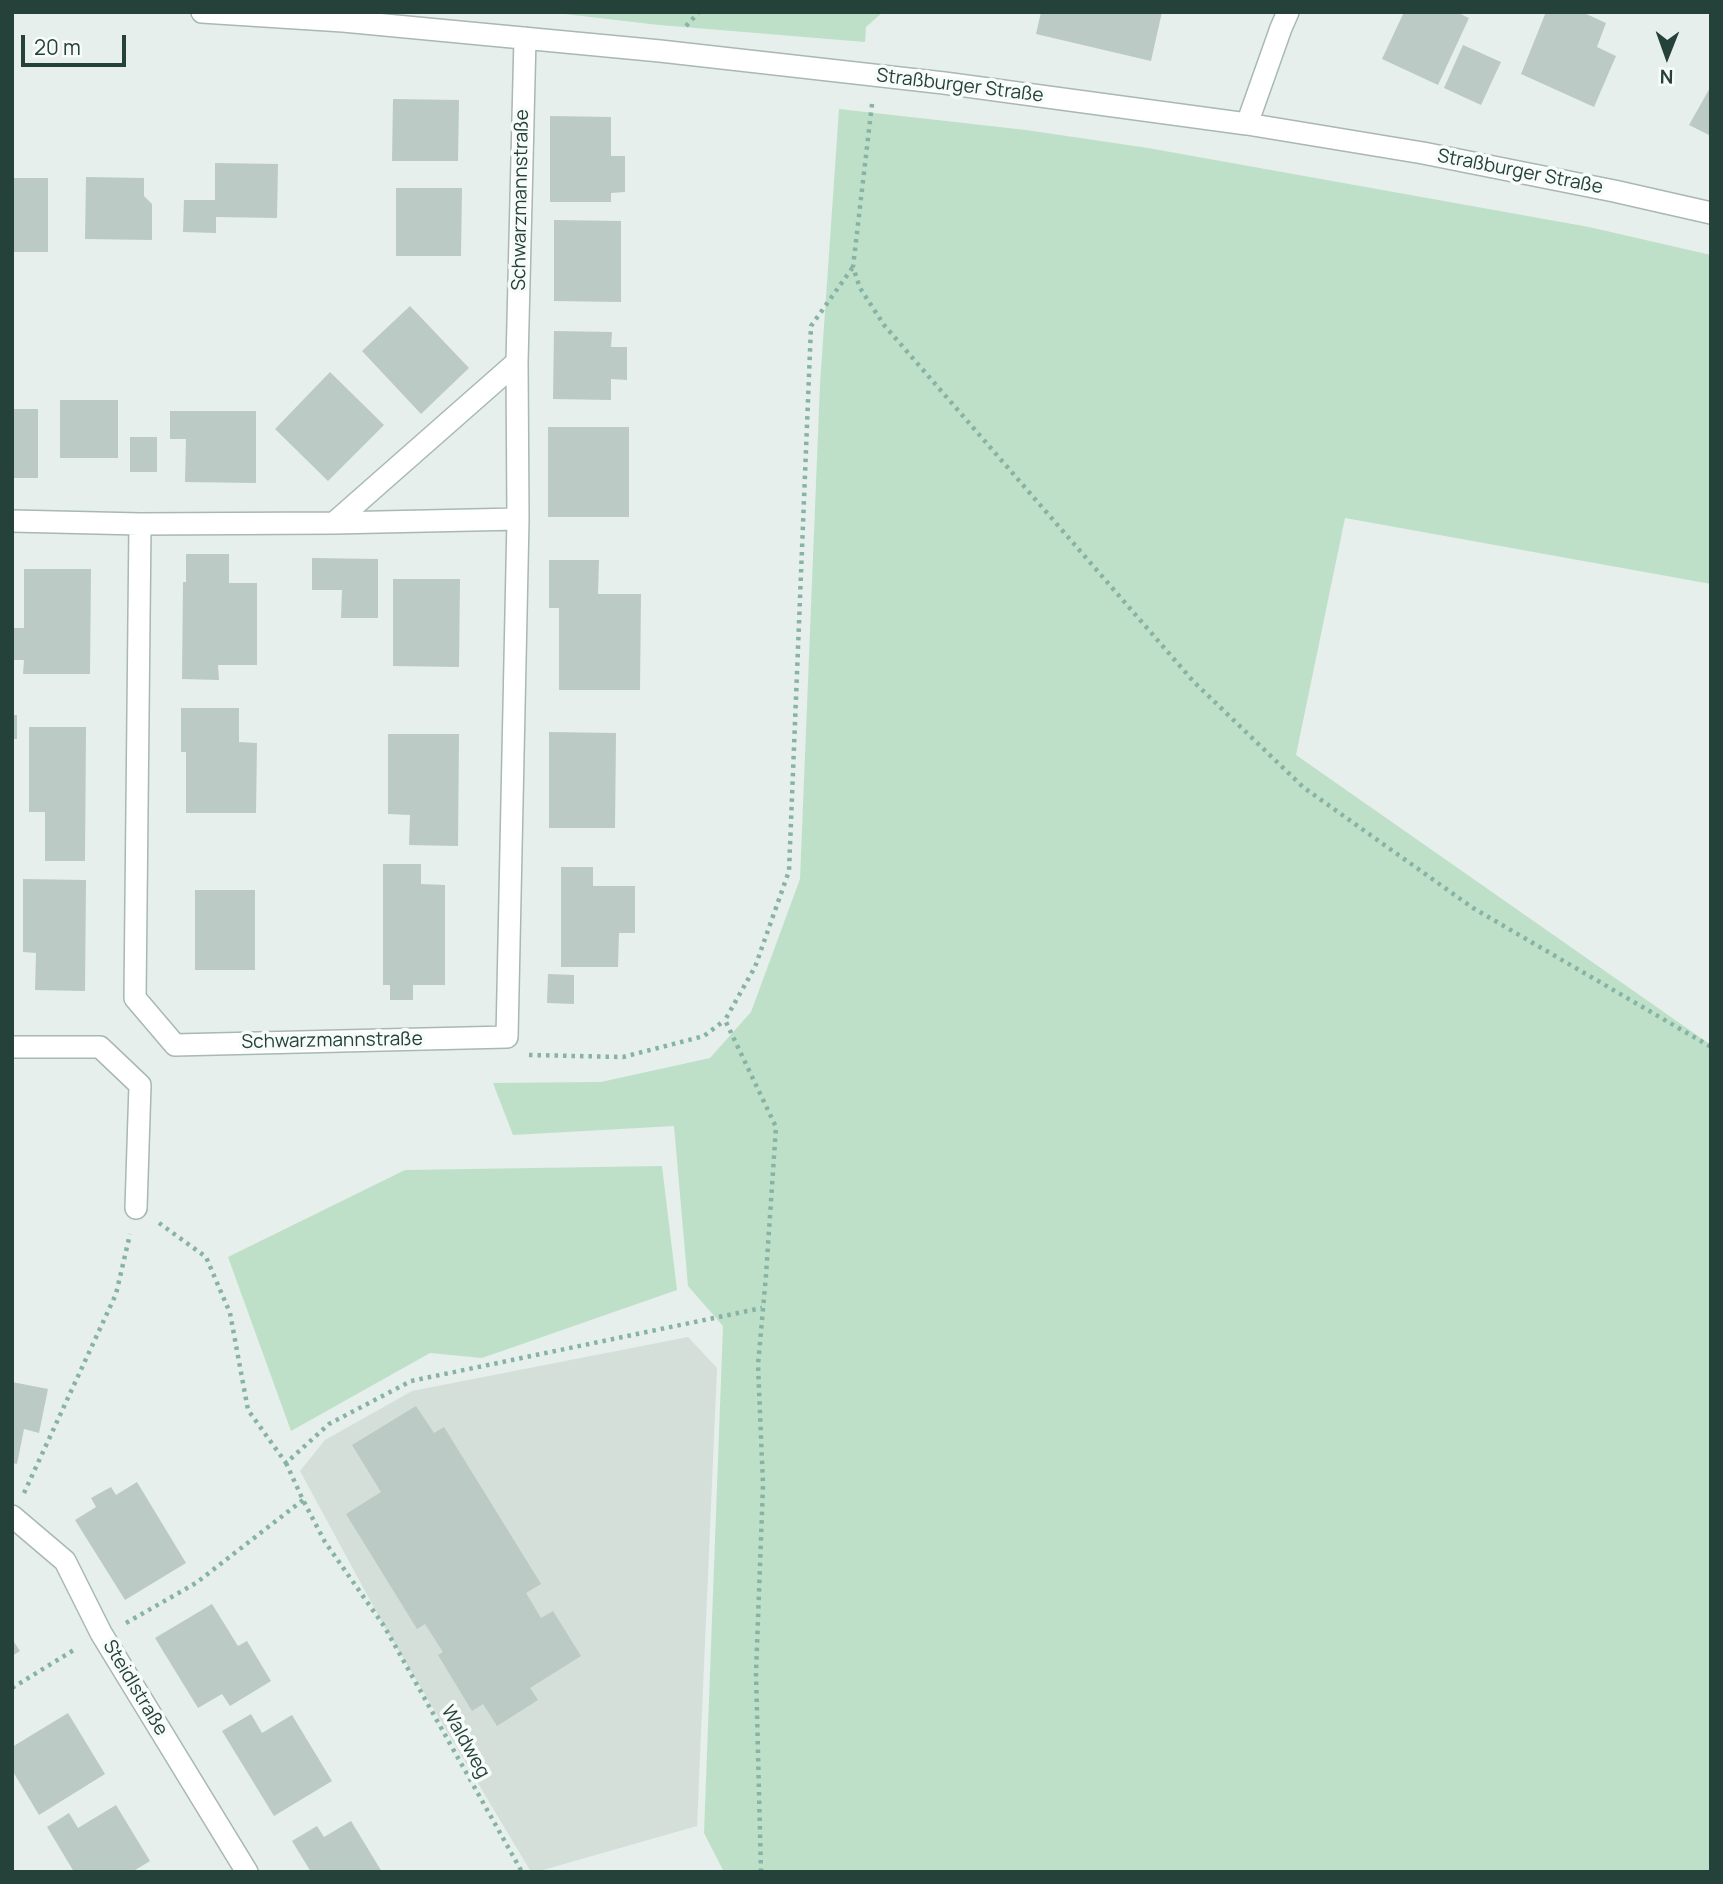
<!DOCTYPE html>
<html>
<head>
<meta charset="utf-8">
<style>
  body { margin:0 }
  #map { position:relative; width:1723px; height:1884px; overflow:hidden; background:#e6efeb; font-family:Manrope,sans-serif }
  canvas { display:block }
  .frame { position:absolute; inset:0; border:14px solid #24423a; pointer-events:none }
  .north { position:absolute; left:1632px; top:21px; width:70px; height:70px; -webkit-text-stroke:5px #f7fbf9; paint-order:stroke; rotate:181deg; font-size:19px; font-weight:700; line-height:28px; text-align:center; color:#24423a }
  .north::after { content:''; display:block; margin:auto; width:24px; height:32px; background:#24423a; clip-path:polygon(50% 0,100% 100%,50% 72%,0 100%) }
  .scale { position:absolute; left:21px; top:35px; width:105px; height:32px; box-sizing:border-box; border:4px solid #24423a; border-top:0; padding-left:9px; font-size:21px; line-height:24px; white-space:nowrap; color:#24423a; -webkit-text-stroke:5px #f7fbf9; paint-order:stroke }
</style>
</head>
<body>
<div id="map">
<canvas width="1723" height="1884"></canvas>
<div class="frame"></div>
<div class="north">N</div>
<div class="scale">20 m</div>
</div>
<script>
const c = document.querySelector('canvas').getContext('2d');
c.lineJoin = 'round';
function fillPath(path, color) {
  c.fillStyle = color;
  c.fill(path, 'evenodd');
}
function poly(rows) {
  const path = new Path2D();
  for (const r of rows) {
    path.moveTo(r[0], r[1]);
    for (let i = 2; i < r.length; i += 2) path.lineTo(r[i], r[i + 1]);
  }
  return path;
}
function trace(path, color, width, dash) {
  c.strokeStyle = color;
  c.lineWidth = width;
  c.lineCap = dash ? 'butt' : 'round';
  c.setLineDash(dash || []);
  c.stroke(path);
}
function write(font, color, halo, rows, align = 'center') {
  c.font = font + ' Manrope,sans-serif';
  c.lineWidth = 7;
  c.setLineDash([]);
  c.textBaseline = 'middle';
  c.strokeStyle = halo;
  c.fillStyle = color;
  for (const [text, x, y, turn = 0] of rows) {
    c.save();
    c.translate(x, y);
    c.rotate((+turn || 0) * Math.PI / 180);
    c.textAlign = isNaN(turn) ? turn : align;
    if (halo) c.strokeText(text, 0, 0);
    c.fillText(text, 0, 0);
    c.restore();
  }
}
const built = poly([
  [688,1337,717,1368,697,1826,536,1872,531,1872,384,1626,300,1471,325,1440,412,1391]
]);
const green = poly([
  [547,12,883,12,866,27,865,42,659,25],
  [839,109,1026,130,1148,148,1589,227,1711,255,1711,584,1345,518,1296,755,1711,1045,1711,1872,724,1872,704,1833,723,1326,688,1286,674,1126,513,1135,493,1083,601,1082,710,1058,751,1012,800,879,820,384],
  [662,1166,677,1290,482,1358,430,1353,291,1431,228,1257,405,1170]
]);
const building = poly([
  [1041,12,1162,12,1151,61,1036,34],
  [1404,12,1456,12,1469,18,1438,85,1382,59],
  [1546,12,1582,12,1606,23,1597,47,1616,56,1594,107,1521,74],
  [1463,45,1501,62,1481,105,1444,88],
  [1711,86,1711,136,1689,125],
  [393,99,459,100,458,161,392,161],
  [550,116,611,117,611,156,625,156,625,192,611,193,611,202,550,202],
  [215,163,278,164,277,218,216,217,216,233,183,232,184,200,215,200],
  [86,177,144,178,144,196,152,204,152,240,85,239],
  [12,178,48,178,48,252,12,252],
  [396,188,462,188,461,256,396,256],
  [554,220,621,221,621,302,554,301],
  [410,306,469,368,421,414,362,351],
  [554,331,612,332,611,347,627,347,627,380,611,379,611,400,553,399],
  [330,372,384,425,328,481,275,429],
  [60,400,118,400,118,458,60,458],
  [12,409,38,409,38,478,12,478],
  [170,411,256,411,256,483,185,482,186,439,170,439],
  [548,427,629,427,629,517,548,517],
  [130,437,157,437,157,472,130,472],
  [186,554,229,554,229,583,257,583,257,665,218,665,219,680,182,679,183,582,186,582],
  [312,558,378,559,378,618,341,618,342,590,312,590],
  [549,560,599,560,598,594,641,594,640,690,559,690,559,608,549,608],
  [24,569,91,569,90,674,23,674,24,660,12,660,12,628,24,628],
  [393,579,460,579,459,667,393,666],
  [181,708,239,708,239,742,257,743,256,813,186,813,186,752,181,752],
  [12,715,17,715,17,739,12,739],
  [29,727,86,727,85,861,45,861,45,812,29,812],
  [549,732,616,733,615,828,549,828],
  [388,734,459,734,458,846,409,845,410,815,388,814],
  [383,864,421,864,421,884,445,885,445,985,413,985,413,1000,390,1000,390,985,383,985],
  [561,867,593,867,593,886,635,886,635,933,619,933,618,967,561,967],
  [23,879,86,880,85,991,35,990,36,953,23,952],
  [195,890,255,890,255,970,195,970],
  [548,974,574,975,574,1004,547,1003],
  [12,1382,48,1389,39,1433,24,1429,17,1464,12,1463],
  [416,1406,434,1433,444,1427,541,1584,526,1593,541,1618,553,1611,581,1656,530,1688,538,1700,497,1726,483,1704,472,1711,438,1655,443,1652,425,1624,417,1629,346,1514,381,1492,352,1445],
  [137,1482,186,1563,125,1600,75,1520,96,1507,91,1498,111,1487,116,1495],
  [212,1604,238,1646,247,1641,271,1681,230,1706,222,1694,198,1708,155,1638],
  [12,1639,20,1651,12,1656],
  [68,1713,105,1774,39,1815,12,1770,12,1747],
  [251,1714,262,1733,292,1715,332,1781,274,1816,222,1731],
  [116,1805,150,1861,132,1872,74,1872,47,1827,69,1813,78,1828],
  [351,1821,382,1872,311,1872,292,1841,317,1826,324,1837]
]);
const path = poly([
  [686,26,699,12],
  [872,104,853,267,860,288,884,325,1193,681,1303,787,1473,908,1711,1047],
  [529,1055,623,1057,704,1036,725,1020],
  [159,1223,206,1257,230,1313,248,1410,286,1463,329,1424,411,1381,762,1308],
  [286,1463,303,1500,325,1542,384,1626,522,1872],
  [24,1493,116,1294,130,1234],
  [126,1623,196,1583,303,1500],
  [12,1688,77,1648],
  [761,1872,756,1673,763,1485,758,1365,766,1275,776,1127,725,1020,755,967,789,871,811,326,853,267]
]);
const street = poly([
  [202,12,343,21,660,51,944,83,1247,124,1423,153,1614,191,1711,213],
  [1247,124,1281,28,1288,12],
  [12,521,140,524,334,523,518,519,517,362,525,38],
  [334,523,517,362],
  [140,524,135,998,175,1045,507,1037,518,519],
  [12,1047,100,1047,140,1085,136,1208],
  [12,1516,65,1561,101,1633,247,1872]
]);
const streetNames = [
  ["Straßburger Straße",960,86,7],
  ["Straßburger Straße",1520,172,11],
  ["Schwarzmannstraße",521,200,-89],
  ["Schwarzmannstraße",332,1041,-1],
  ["Steidlstraße",135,1688,59],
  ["Waldweg",465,1742,61]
];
fillPath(built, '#d4dfda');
fillPath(green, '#bfe0c8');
fillPath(building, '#bbcac4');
trace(street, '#a8b8b2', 24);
trace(path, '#86b3a5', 4.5, [3.5, 5]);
trace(street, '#fff', 21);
write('19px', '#24423a', '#f7fbf9', streetNames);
</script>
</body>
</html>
